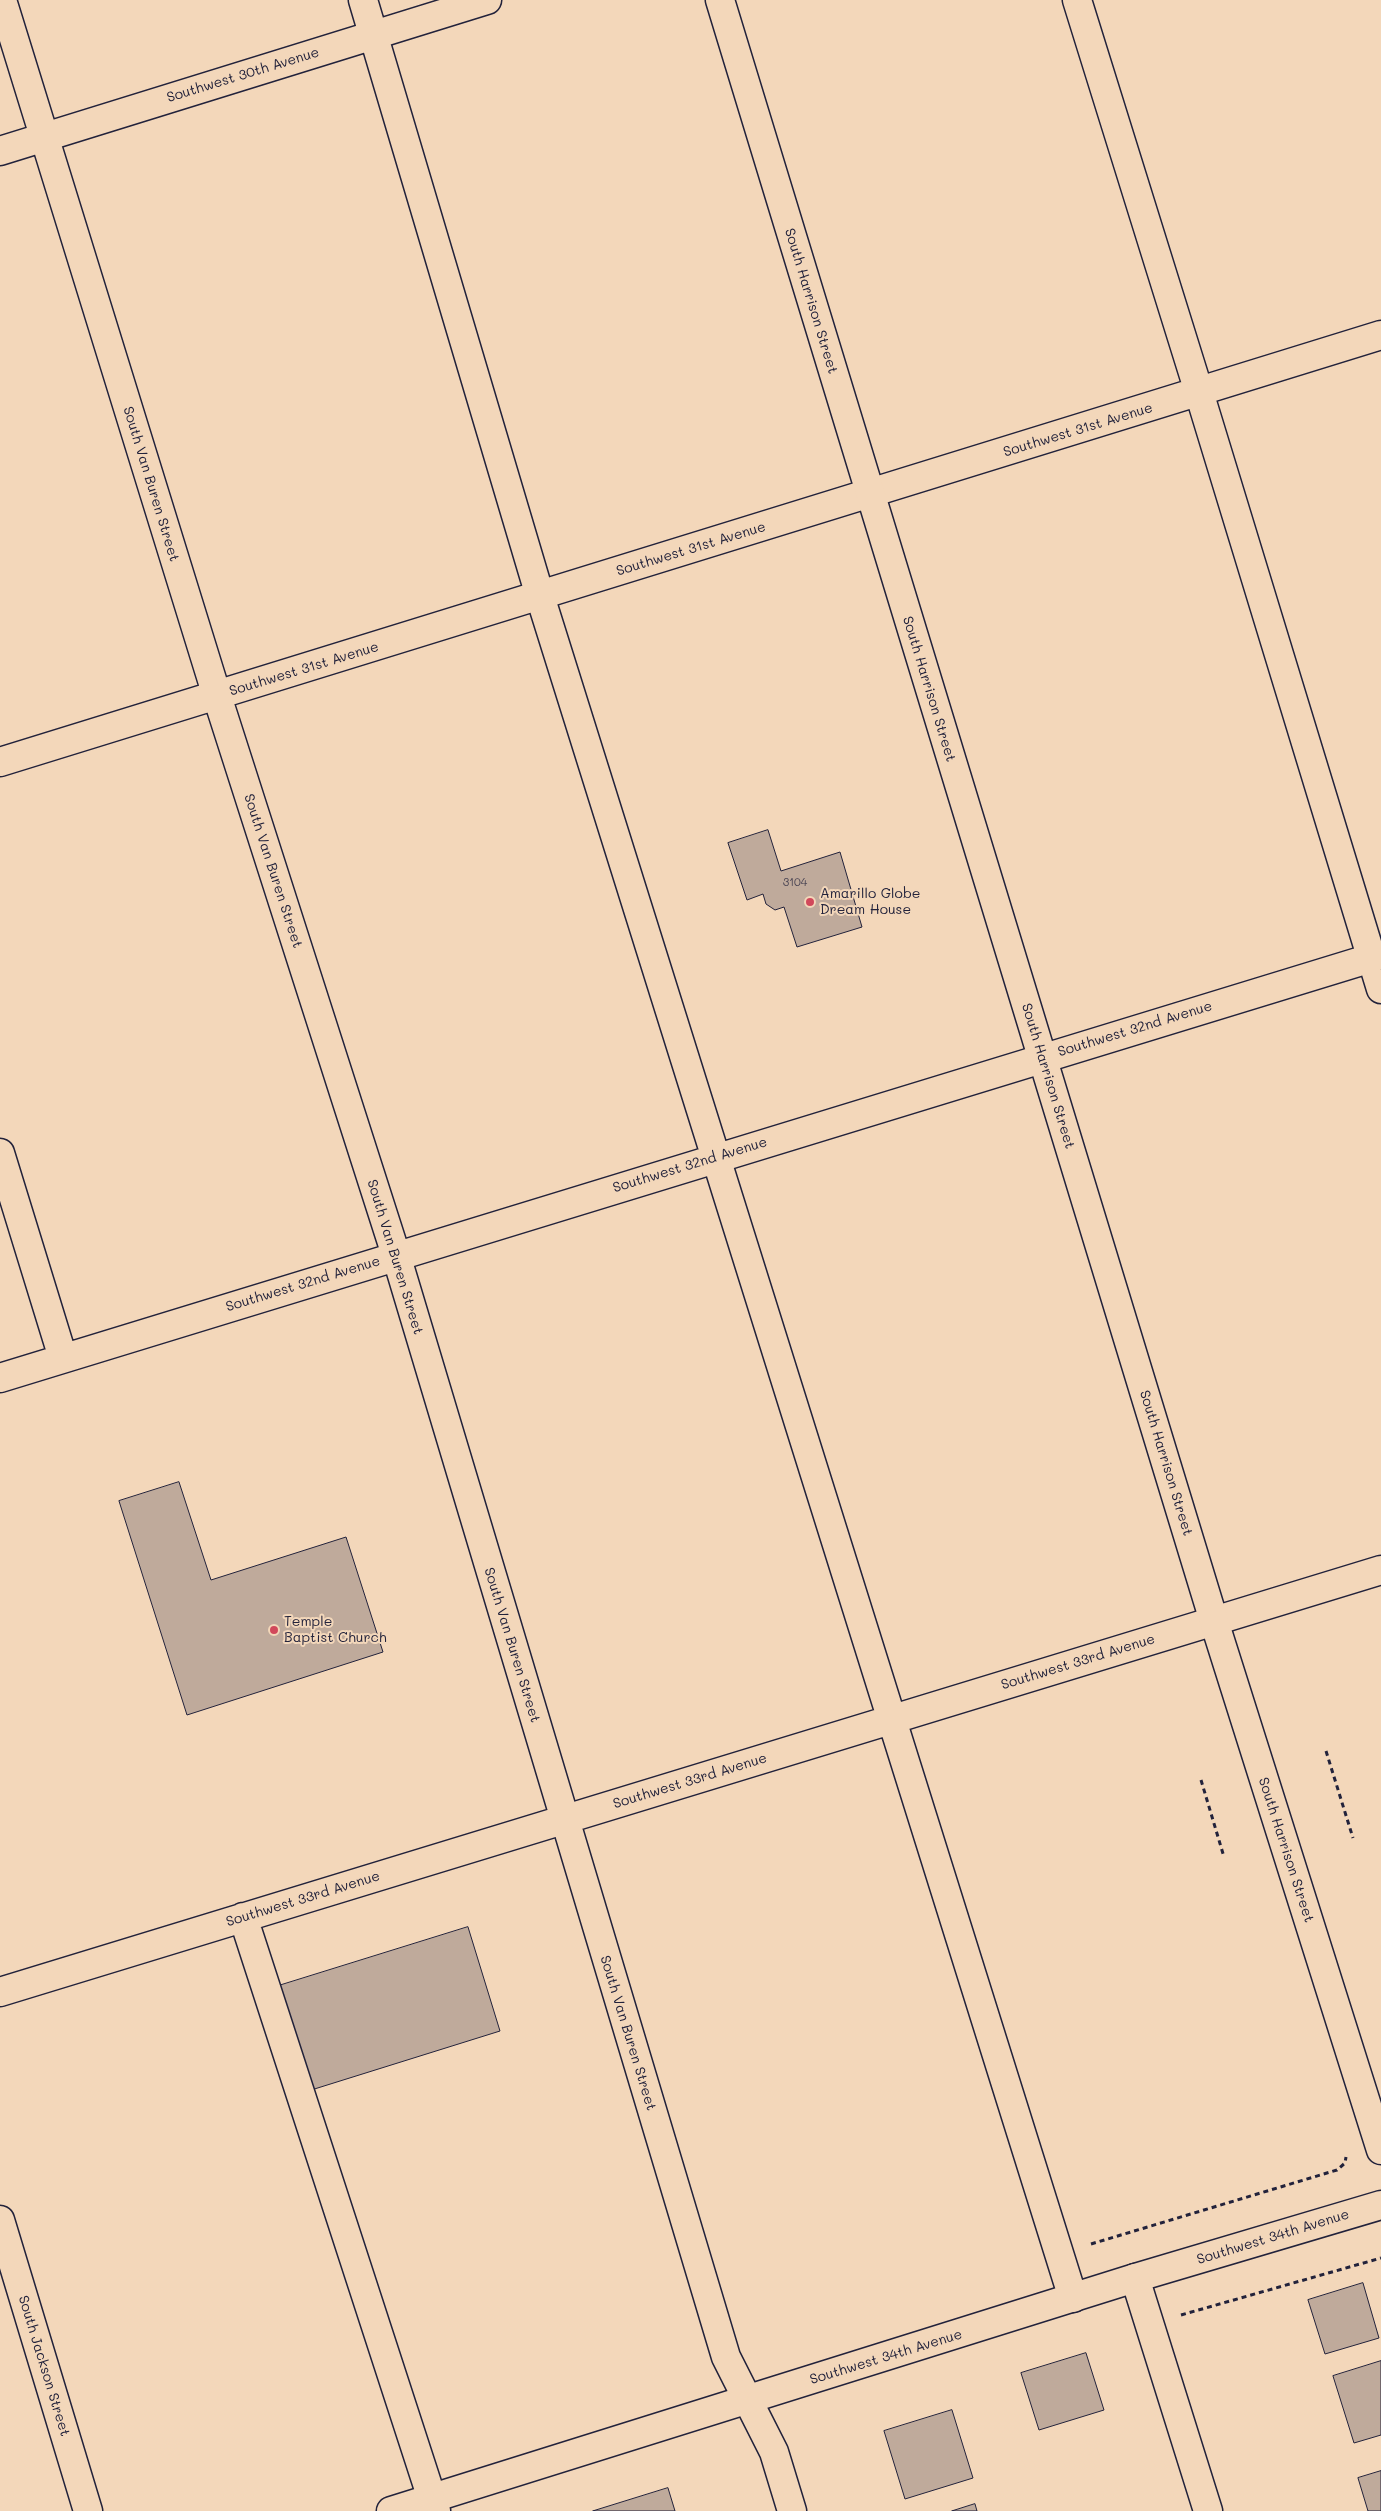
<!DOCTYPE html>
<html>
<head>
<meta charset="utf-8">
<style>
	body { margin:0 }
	canvas { display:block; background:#f3d7ba }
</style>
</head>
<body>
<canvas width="1381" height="2511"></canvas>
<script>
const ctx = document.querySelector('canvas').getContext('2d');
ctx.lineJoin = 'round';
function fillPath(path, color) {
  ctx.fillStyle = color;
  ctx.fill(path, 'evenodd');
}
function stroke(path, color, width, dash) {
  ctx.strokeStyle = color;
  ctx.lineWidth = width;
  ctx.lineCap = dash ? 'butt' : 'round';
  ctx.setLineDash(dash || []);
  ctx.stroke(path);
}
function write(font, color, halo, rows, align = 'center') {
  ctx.font = font + ' Mali,sans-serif';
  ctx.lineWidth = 4;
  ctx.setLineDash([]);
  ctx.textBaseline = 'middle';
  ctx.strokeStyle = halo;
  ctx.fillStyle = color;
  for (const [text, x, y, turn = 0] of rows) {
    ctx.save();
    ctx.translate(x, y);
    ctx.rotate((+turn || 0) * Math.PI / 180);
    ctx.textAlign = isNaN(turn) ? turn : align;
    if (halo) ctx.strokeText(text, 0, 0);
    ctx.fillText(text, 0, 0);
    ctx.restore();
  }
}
const building = new Path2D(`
	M768 830 781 871 840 852 862 927 797 947 784 907 775 910 766 904 763 894 747 900 728 843Z
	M179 1482 211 1580 346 1537 383 1652 187 1715 119 1501Z
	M468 1927 500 2031 308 2091 275 1987Z
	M1363 2283 1379 2338 1325 2354 1308 2300Z
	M1086 2353 1104 2410 1039 2430 1021 2373Z
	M1381 2361V2435L1354 2443 1333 2376Z
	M952 2410 973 2478 905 2499 884 2431Z
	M1381 2471V2511H1368L1358 2478Z
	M668 2488 675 2511H593Z
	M975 2504 977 2511H952Z`);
const path = new Path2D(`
	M1326 1751 1353 1838
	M1201 1780 1224 1857
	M1091 2244 1337 2170 1345 2163 1346 2157
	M1181 2315 1381 2258`);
const minor = new Path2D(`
	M2 0 217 696 396 1255 726 2357 774 2452 792 2511
	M363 0 540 596 1073 2298
	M1077 0 1199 392 1381 989
	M0 151 487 0
	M0 762 1381 335
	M0 1153 63 1358
	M0 1378 1381 955
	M243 1917 436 2511
	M0 1992 1381 1570
	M0 2220 88 2511
	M1135 2278 1208 2511`);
const major = new Path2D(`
	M720 0 1214 1621 1381 2150
	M391 2511 1135 2278 1381 2205`);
const markers = [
	[810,902,5,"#d1495b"],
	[274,1630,5,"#d1495b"]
];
const numberNames = [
	["3104",795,883]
];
const streetNames = [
	["Southwest 30th Avenue",243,75,-17],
	["South Harrison Street",811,301,73],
	["Southwest 31st Avenue",1078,430,-17],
	["South Van Buren Street",151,484,73],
	["Southwest 31st Avenue",691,549,-17],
	["Southwest 31st Avenue",304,669,-17],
	["South Harrison Street",929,689,73],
	["South Van Buren Street",273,871,72],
	["Southwest 32nd Avenue",1135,1029,-17],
	["South Harrison Street",1048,1076,73],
	["Southwest 32nd Avenue",690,1165,-17],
	["South Van Buren Street",395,1257,73],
	["Southwest 32nd Avenue",303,1284,-17],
	["South Harrison Street",1166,1463,73],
	["South Van Buren Street",512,1645,73],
	["Southwest 33rd Avenue",1078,1662,-17],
	["Southwest 33rd Avenue",690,1781,-17],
	["South Harrison Street",1286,1850,72],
	["Southwest 33rd Avenue",303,1899,-17],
	["South Van Buren Street",628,2033,73],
	["Southwest 34th Avenue",1273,2237,-17],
	["Southwest 34th Avenue",886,2357,-17],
	["South Jackson Street",44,2366,73]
];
const poiNames = [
	["Amarillo Globe",820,894],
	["Dream House",820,910],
	["Temple",284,1622],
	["Baptist Church",284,1638]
];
fillPath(building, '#bfaa9b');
stroke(building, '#22223b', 1);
stroke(minor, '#22223b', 31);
stroke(major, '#22223b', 31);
stroke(path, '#22223b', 3, [5, 4]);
stroke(minor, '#f3d7ba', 28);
stroke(major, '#f3d7ba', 28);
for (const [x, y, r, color] of markers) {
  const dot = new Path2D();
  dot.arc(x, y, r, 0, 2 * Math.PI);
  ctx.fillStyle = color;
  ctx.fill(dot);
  stroke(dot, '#f3d7ba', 2);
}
write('11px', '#494453', null, numberNames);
write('14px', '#22223b', '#f3d7ba', streetNames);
write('14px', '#22223b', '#f3d7ba', poiNames, 'left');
</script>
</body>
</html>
